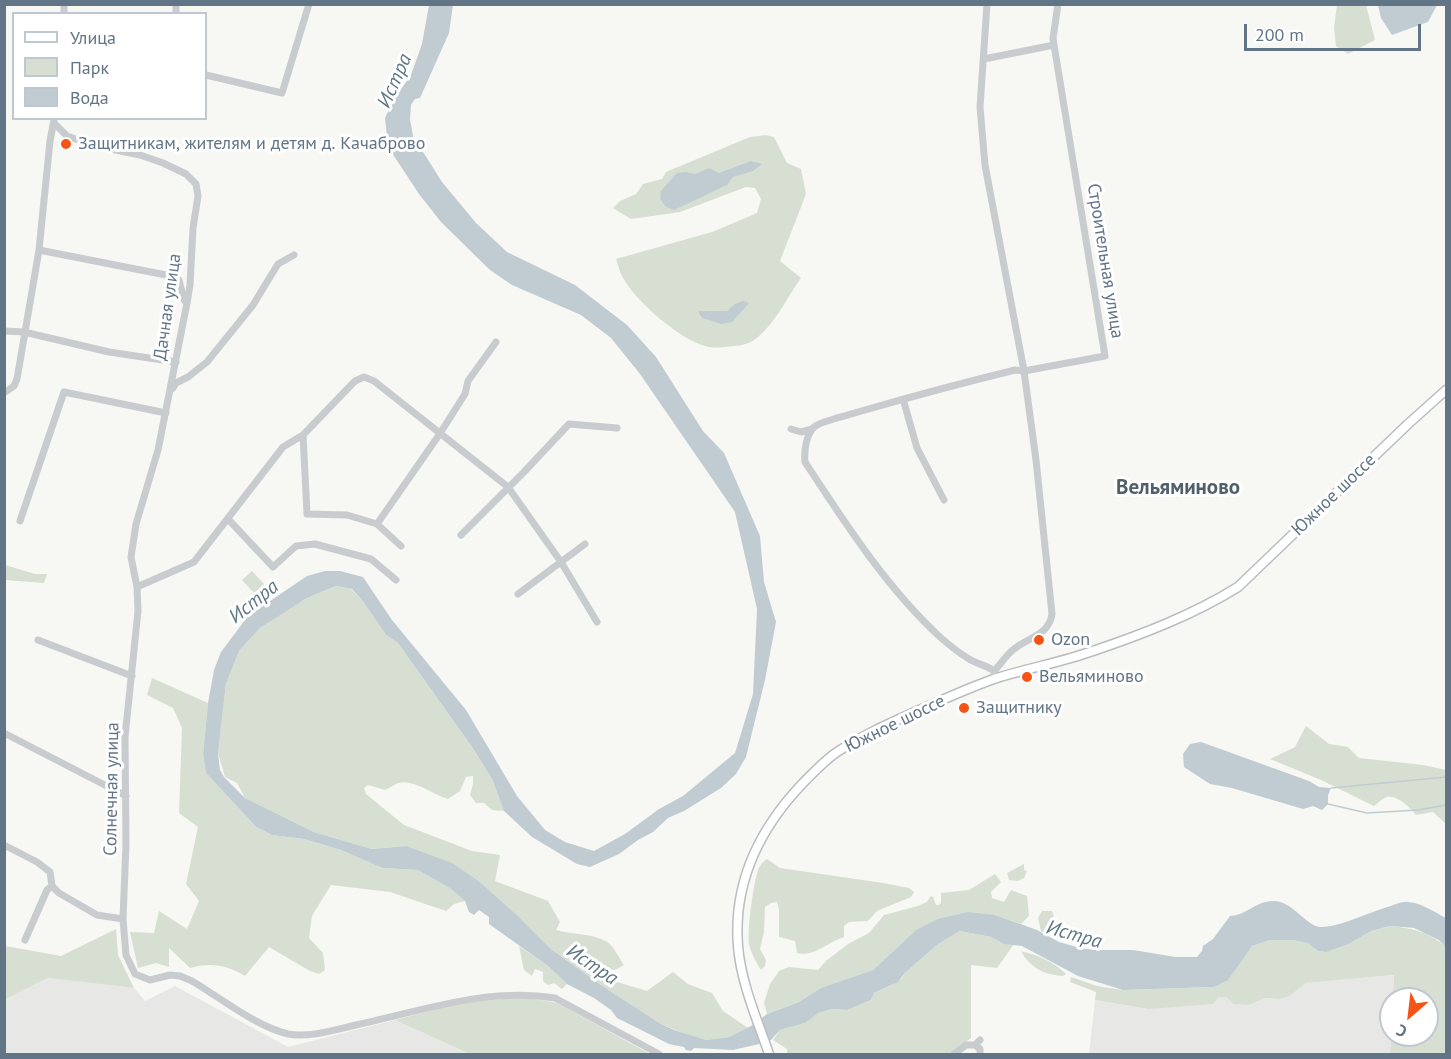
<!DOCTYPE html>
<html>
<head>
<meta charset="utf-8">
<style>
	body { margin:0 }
	#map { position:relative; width:1451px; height:1059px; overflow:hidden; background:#f7f7f3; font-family:"PT Sans",sans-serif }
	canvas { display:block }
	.frame { position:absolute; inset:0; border:6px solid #627587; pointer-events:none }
	.legend { position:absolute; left:12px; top:12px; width:195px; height:108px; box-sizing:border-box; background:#fff; border:2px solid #c0c8cf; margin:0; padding:8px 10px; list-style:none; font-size:18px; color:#627587 }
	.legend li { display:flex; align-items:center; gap:12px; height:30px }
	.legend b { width:30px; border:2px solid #c0c8cf }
	.north { position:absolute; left:1379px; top:987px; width:60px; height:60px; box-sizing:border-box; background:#fff; border:2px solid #c0c8cf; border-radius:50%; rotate:208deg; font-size:16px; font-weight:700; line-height:24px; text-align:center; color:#627587 }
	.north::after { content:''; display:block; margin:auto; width:21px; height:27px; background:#f65314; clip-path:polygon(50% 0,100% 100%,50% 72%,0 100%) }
	.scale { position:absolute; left:1244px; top:24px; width:177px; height:27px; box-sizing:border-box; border:3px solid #627587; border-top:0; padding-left:8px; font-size:18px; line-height:21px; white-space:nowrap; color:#627587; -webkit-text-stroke:4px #fff; paint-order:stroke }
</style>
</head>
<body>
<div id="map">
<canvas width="1451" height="1059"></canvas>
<div class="frame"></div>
<ul class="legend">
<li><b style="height:8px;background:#fff"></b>Улица</li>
<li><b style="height:16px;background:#d7dfd3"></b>Парк</li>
<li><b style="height:16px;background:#c1ccd2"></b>Вода</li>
</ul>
<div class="north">С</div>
<div class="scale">200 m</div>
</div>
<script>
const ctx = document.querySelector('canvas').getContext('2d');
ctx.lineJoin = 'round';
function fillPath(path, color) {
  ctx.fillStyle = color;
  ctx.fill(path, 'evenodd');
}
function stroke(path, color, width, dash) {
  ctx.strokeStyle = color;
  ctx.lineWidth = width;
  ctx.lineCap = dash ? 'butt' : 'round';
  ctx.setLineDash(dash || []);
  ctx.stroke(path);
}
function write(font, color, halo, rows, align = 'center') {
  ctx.font = font + ' "PT Sans",sans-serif';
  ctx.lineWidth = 6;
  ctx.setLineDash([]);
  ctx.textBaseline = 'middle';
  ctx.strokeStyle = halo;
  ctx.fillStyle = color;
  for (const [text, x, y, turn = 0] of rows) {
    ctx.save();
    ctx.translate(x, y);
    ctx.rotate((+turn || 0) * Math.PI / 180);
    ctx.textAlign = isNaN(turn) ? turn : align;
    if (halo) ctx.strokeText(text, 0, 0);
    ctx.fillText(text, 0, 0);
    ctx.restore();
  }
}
const built = new Path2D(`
	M1394 975 1393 999H1391L1390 1054H1089L1095 1000 1148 1009 1218 996 1250 1005 1265 998 1280 999 1290 996 1306 983Z
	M48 978 134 988 145 1001 175 986 288 1047 395 1020 470 1054H5L4 999Z`);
const green = new Path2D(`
	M1337 5H1366L1375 40 1348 54 1336 46 1334 28Z
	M766 135 774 137 787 163 801 169 806 194 780 261 801 278C787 297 777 321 758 337 752 343 741 346 733 346 724 347 714 349 705 346 679 339 634 300 622 276 619 271 618 264 616 259L712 232 757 213 761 199 755 188 746 187 680 212 631 219 613 208 620 201 636 194 643 184 662 179 666 172 750 137Z
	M5 565 35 574H47L44 583 5 580Z
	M252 571 264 584 254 593 242 580Z
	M336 586 351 589 362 600 386 635 398 643 472 747 492 779 504 811 492 810 484 803H476L470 795 473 784V776L466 777 460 791 448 799C433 795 414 779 398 783 394 785 389 788 385 790L368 785 364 788 366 794 404 825 472 851 500 855 495 881 548 901 560 922 556 930C572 935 593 933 607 942 614 946 619 958 624 965L615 970 609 969 610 980 647 991 673 972 688 984 712 993 723 1011 748 1028 729 1037 706 1040 685 1034 661 1024 601 985 551 949 517 915 480 882 406 846 372 849 314 832 245 798 237 783 225 777 218 753 226 684 239 651 260 628 284 612 307 598Z
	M152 678 208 703 203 754 206 773 256 827 272 835 304 839 341 850 382 868 418 870 451 889 465 901 454 904 446 911 390 892 331 885 312 916 309 938 323 953 325 970 319 974 310 971 269 947 245 976C227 965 210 962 190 968L169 948V967L156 963 138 968 130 932 154 933 159 911 187 929 199 901 186 884 198 827 179 813 182 728 173 708 147 695Z
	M1306 726 1329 744 1348 747 1359 758 1423 765 1446 770V824L1433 812 1416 815C1410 808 1398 795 1387 797 1383 798 1378 803 1374 806L1321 780 1270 759 1295 747Z
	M767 859 780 868 883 883 909 888 914 892 911 897 877 911 868 921 849 922 844 926V937C827 942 816 957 797 953L795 941 779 937V909L777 902 771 903 765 907 764 932 760 949 766 960 765 966 761 970C756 962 751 953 749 944 747 931 753 887 757 874 758 868 762 862 767 859Z
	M1024 864V870L1027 871 1024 878 1018 881 1009 880 1007 873Z
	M995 874 1001 882 991 892 992 898 1004 902 1011 890 1027 896 1029 916 1021 924 995 915 916 930 873 970 822 988 799 1002 767 1014 764 1003 770 984 779 971 789 967 818 970 826 961 848 944 869 933 884 915 918 906 927 902 931 896 933 897 936 905H939L941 903V893L969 890Z
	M1042 911H1052C1056 919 1054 928 1047 934L1041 931 1038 918Z
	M1390 926C1411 928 1430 932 1446 947V1054H1390L1391 1035H1427V999H1393L1394 975 1306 983 1290 996 1280 999 1265 998 1250 1005 1234 1004 1227 998 1219 997 1213 1004 1148 1009 1095 1000 1096 992 1070 982 1071 977 1097 986 1123 990 1214 987 1252 946 1270 940H1293L1309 943 1318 951 1326 952 1349 944 1371 931Z
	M116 929 118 955 134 988 48 978 5 999V946L61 956Z
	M960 931 991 937 1004 944H1014L997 968 971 965V1038L950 1054H783H787V1049L773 1040 780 1030 805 1023 817 1013 832 1009 847 1010 871 1000 874 993 892 985 902 978 905 973 938 944Z
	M519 946 548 966 567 984 562 989 554 983 548 985 543 981V972L535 969 532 976 524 970Z
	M1021 951C1037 955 1055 962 1066 974L1063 976C1045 975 1030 968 1021 951Z
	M525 997 557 1003 650 1054H470L395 1020 460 1003Z`);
const water = new Path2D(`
	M429 5H453L449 33 420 98 415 99 411 105 410 119 413 136 442 182 476 223 507 252 575 285 627 325 656 357 703 431 724 453 760 536 764 582 776 622 765 680 746 757 736 774 721 788 684 811 668 818 653 832 638 840 619 854 590 867 577 864 532 837 504 811 492 779 472 747 398 643 386 635 362 600 352 589 336 586 307 598 260 628 239 651 226 684 218 753 220 770 224 777 245 798 314 832 372 849 406 846 452 863 480 882 517 915 551 949 601 985 661 1024 674 1030 706 1040 729 1037 751 1026 767 1014 799 1002 821 988 873 970 916 930 938 919 968 912 995 915 1037 930 1059 942 1080 948 1095 950H1133L1176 957H1197L1202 951 1203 946 1213 939 1230 916C1245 916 1256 901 1273 901 1293 901 1306 926 1320 927 1338 928 1372 911 1391 906 1396 904 1403 901 1408 902 1422 903 1434 912 1446 918V947L1439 940 1414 928 1390 926 1371 931 1349 944 1326 952 1318 951 1308 943 1293 940H1270L1252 946 1228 980 1214 987 1123 990 1078 976 1022 946 1004 944 991 937 960 931 938 944 905 973 898 982 874 993 871 1000 847 1010 832 1009 818 1013 805 1023 780 1030 771 1040 759 1044 733 1050 694 1048 691 1051 686 1050 684 1047 669 1044 617 1018 611 1010 594 998 567 984 548 966 489 924V917L479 910 474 915 469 912 465 901 451 889 418 870 382 868 341 850 304 839 272 835 256 827 206 773 203 754 208 703 214 670 221 652 248 616 307 576 325 571H340L363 577 392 620 466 710 517 796 545 830 565 842 594 851 625 834 659 809 683 796 735 753 753 694 757 609 735 512 640 374 611 338 581 315 512 285 490 270 441 222 419 194 388 147 385 118 394 99 411 75 422 44Z
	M1378 5V4L1437 5 1428 22 1392 35 1381 18Z
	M751 161 762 164 753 171 733 177 727 185 674 210 666 207 660 199 661 191 677 173 686 172 695 174 709 168 719 173Z
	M743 301 749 303 732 322 721 324 702 318 698 311H727L735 304Z
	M1201 742 1309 781 1319 787 1331 788 1328 795V804L1322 810 1313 806 1303 809 1232 788 1210 784 1184 767 1183 754 1190 744Z`);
const stream = new Path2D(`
	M1331 788 1446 777
	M1328 804 1367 813 1418 810 1446 805`);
const minor = new Path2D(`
	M176 4V14
	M987 4 980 107 985 165 1024 371 1036 460 1052 614C1049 635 1029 637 1014 649 1006 655 1001 664 994 671V673
	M64 14V4
	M984 59 1054 45 1053 38 1058 4
	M206 75 282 93 309 4
	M54 123 67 136 96 146 140 155 163 163 186 174 196 184 198 196 193 228 190 285 187 303 158 450 136 524 131 557 137 587 138 611 125 737 126 844 123 919 126 955 135 974 150 980 170 975 180 976 192 981C219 997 257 1027 288 1034 310 1038 334 1030 356 1025 422 1011 487 987 555 998L659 1054
	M39 250 171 276 179 280 184 300 187 303
	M4 331 24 332 109 352 176 362
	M173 388 176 383 188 377 207 362 253 305 278 264 294 255
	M4 393 14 386 17 379 39 250 50 141 54 120
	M903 399 917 448 944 500
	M791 429 801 432 812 429
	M303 435 355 381 364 377 374 381 508 487 561 562 597 622
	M228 519 273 567 296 546 315 544 371 559 396 580
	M20 521 64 392 166 413
	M377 524 439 435 465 394 468 381 496 342
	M461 535 524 472 569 424 617 428
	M137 587 194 562 283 447 303 435 307 514 347 515 377 524 401 546
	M518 594 585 544
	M38 640 132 676
	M994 671C986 665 977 664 969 659 959 653 949 645 940 637 886 587 845 523 805 462 804 451 806 435 814 427 823 420 847 416 858 412 910 397 962 383 1015 370L1024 371 1105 356 1054 45
	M4 733 126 796
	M4 845 37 862 50 872 52 886 59 893 97 915 123 919
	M25 940 47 890 52 886
	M975 1045 980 1049V1054
	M954 1054 966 1045H975L980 1040`);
const major = new Path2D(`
	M769 1054C757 1019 741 983 738 946 733 882 760 828 803 783 814 772 824 761 837 752 864 734 895 721 926 707 949 697 973 686 997 678 1029 668 1062 662 1093 651 1143 634 1193 615 1238 587L1408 424 1446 390`);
const markers = [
	[66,144,6,"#f65314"],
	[1039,640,6,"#f65314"],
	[1027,677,6,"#f65314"],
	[964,708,6,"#f65314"]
];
const poiNames = [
	["Защитникам, жителям и детям д. Качаброво",78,144],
	["Ozon",1051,640],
	["Вельяминово",1039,677],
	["Защитнику",976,708]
];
const streetNames = [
	["Строительная улица",1105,261,81],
	["Дачная улица",168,307,-82],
	["Южное шоссе",1334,495,-44],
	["Южное шоссе",895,724,-26],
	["Солнечная улица",112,789,-89]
];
const waterNames = [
	["Истра",395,81,-66],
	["Истра",254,602,-38],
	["Истра",1074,935,16],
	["Истра",592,965,34]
];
const quarterNames = [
	["Вельяминово",1178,488]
];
fillPath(built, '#e7e8e6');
fillPath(green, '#d7dfd3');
fillPath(water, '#c1ccd2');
stroke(stream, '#c1ccd2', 1.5);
stroke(major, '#b9bdc1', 11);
stroke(minor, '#c8cccf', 7);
stroke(major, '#fff', 8);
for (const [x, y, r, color] of markers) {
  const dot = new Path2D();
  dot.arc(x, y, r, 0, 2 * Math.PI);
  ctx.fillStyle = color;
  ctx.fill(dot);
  stroke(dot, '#fff', 2);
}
write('18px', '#627587', '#fff', poiNames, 'left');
write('18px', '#627587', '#fff', streetNames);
write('italic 20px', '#5e7783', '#fff', waterNames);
write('bold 21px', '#515f6b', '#fff', quarterNames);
</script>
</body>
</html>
